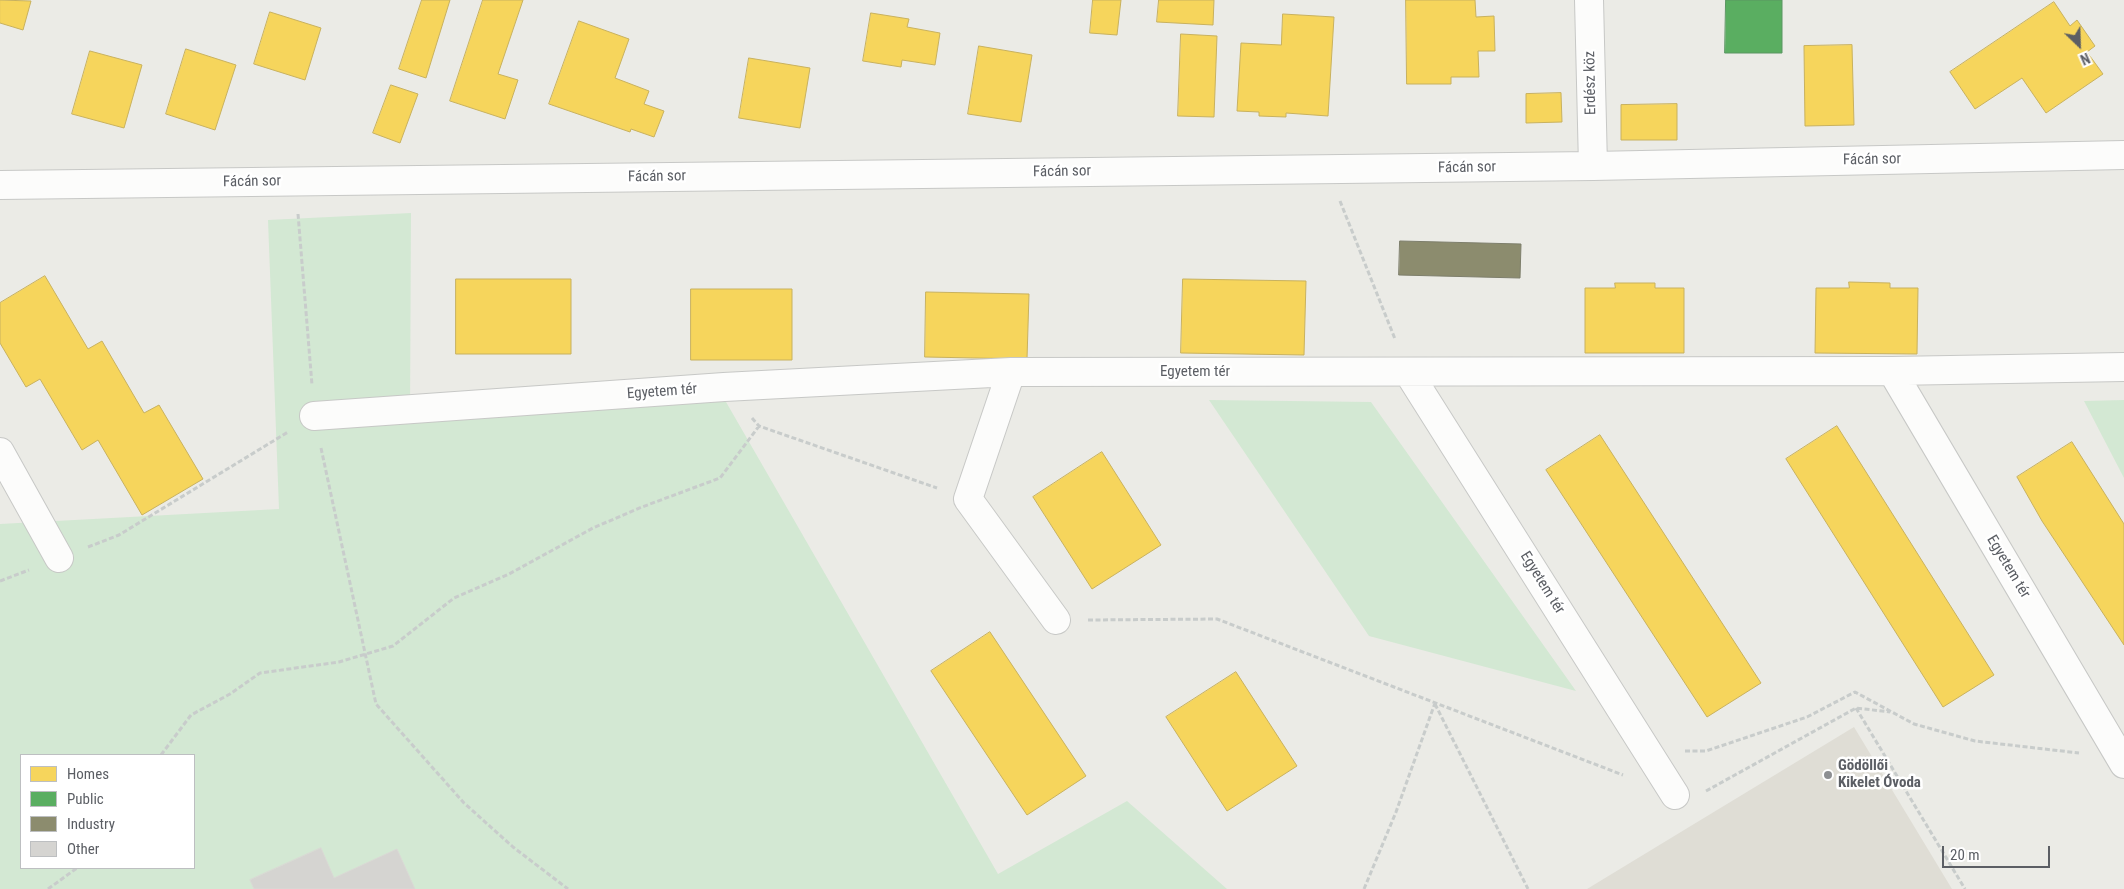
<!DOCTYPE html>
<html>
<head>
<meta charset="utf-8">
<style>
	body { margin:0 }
	#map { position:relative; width:2124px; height:889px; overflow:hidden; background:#ebebe6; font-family:"Roboto Condensed",sans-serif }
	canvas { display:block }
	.legend { position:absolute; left:20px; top:754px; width:175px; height:115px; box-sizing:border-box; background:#fff; border:1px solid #bdbfc1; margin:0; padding:6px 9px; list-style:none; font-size:15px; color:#5b5e64 }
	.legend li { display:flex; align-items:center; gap:10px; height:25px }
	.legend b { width:25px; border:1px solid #bdbfc1 }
	.north { position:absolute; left:2054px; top:20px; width:50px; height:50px; -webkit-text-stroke:4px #fff; paint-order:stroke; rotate:156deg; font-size:14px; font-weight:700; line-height:20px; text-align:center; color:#5b5e64 }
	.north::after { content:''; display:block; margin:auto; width:18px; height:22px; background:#5b5e64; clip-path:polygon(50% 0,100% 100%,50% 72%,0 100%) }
	.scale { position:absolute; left:1942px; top:846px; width:108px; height:22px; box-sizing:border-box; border:2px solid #5b5e64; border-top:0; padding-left:6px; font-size:15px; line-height:18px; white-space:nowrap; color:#5b5e64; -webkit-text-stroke:4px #fff; paint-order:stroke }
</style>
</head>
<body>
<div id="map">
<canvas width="2124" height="889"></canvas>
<ul class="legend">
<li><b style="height:14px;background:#f6d55c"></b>Homes</li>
<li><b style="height:14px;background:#5aae61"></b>Public</li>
<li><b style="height:14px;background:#8c8c6e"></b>Industry</li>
<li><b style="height:14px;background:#d5d4d1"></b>Other</li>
</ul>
<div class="north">N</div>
<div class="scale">20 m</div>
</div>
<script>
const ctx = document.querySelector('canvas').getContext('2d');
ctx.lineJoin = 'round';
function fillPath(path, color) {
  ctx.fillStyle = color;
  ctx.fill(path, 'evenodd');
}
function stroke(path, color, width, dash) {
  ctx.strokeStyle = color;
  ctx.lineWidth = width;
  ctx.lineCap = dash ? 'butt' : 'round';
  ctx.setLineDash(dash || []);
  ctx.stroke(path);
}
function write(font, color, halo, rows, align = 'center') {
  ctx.font = font + ' "Roboto Condensed",sans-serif';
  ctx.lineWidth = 5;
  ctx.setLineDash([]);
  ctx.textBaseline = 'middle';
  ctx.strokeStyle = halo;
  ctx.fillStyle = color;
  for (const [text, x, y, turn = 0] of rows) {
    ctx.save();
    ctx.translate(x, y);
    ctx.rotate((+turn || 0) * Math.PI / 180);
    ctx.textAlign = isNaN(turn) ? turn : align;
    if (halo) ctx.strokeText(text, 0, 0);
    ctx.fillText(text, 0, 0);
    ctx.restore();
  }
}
const education = new Path2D(`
	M1854 727 1952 889H1587L1694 824Z`);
const green = new Path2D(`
	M411 213 410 417 722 395 998 874 1127 801 1227 889H0V524L279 509 268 220ZM21 755H194V868H21Z
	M1209 400 1371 402 1576 691 1369 636Z
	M2124 400V478L2084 401Z`);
const homes = new Path2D(`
	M0 0 31 1 23 30 0 23Z
	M422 0H450L426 78 399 69Z
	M483 0H523L498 74 518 80 505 119 450 101Z
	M1093 0H1121L1117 35 1090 33Z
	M1159 0H1214L1213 25 1157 22Z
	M1406 0H1475L1476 17 1494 16 1495 51H1478L1479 77H1451V84H1407Z
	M2054 2 2070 26 2077 20 2095 46 2087 52 2103 74 2046 113 2022 78 1975 109 1950 72Z
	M270 12 321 28 305 80 254 64Z
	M871 13 909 19 907 27 940 33 935 65 902 60 901 67 863 61Z
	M1283 14 1334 17 1328 116 1286 113V117L1259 116V112L1237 111 1241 43 1281 45Z
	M579 21 629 39 615 78 649 91 644 104 664 111 654 137 631 129 630 132 549 104Z
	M1181 34 1217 36 1214 117 1178 116Z
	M1852 45 1854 125 1805 126 1804 46Z
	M979 46 1032 55 1021 122 968 114Z
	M186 49 236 65 215 130 166 114Z
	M90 51 142 65 124 128 72 114Z
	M749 58 810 68 800 128 739 118Z
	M391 85 418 94 400 143 373 133Z
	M1561 93 1562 122 1526 123V94Z
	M1677 104V140H1621V105Z
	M45 276 88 349 102 341 144 413 159 405 203 479 142 515 98 440 82 450 40 379 26 387 0 343V303Z
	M456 279H571V354H456Z
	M1183 279 1306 281 1304 355 1181 353Z
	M1849 282 1890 283V288H1918L1917 354 1815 353 1816 288H1849Z
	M1615 283H1655V288H1684V353H1585V288H1615Z
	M691 289H792V360H691Z
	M926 292 1029 294 1027 359 925 357Z
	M1837 426 1994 675 1943 707 1786 459Z
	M1600 435 1761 683 1707 717 1546 470Z
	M2072 442 2124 524V645L2042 521 2017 477Z
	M1102 452 1161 545 1092 589 1033 497Z
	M990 632 1086 776 1027 815 931 671Z
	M1236 672 1297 766 1227 811 1166 717Z`);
const public = new Path2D(`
	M1726 0H1782V53H1725Z`);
const industry = new Path2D(`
	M1400 241 1521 244 1520 278 1399 275Z`);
const building = new Path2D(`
	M321 848 334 878 397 849 415 889H254L250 880Z`);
const path = new Path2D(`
	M1340 201 1395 339
	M298 214 312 385
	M752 418 759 426 937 488
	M321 448 376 704 464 803 513 847 568 889
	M88 547 119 535 288 432
	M0 581 29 570
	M1088 620 1217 619 1623 775
	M1435 704 1528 889
	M1856 708 1965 889
	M1685 751H1706L1807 717 1855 692 1914 724 1975 741 2079 753
	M161 755 191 715 230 694 260 673 339 662 393 646 454 598 509 574 593 528 642 507 720 478 759 426
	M1706 791 1856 708 1890 712
	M48 889 77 868
	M1364 889 1396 812 1435 703`);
const minor = new Path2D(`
	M1589 0 1593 166
	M0 185 1593 166 2124 155
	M1892 371 2124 764
	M1011 372 968 499 1056 620
	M1408 372 1675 795
	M314 416 724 387 1011 372 1892 371 2124 367
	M0 452 59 558`);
const markers = [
	[1828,775,5,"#8d8f92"]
];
const streetNames = [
	["Erdész köz",1591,83,-91],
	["Fácán sor",1872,160,-1],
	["Fácán sor",1467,168,-1],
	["Fácán sor",1062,172,-1],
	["Fácán sor",657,177,-1],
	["Fácán sor",252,182,-1],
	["Egyetem tér",1195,372],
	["Egyetem tér",662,392,-4],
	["Egyetem tér",2008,567,59],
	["Egyetem tér",1542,583,58]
];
const poiNames = [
	["Gödöllői",1838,766],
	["Kikelet Óvoda",1838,783]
];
fillPath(education, '#dfddd5');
fillPath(green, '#d3e8d3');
fillPath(homes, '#f6d55c');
stroke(homes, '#c8b15e', 1);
fillPath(public, '#5aae61');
stroke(public, '#5a9662', 1);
fillPath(industry, '#8c8c6e');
stroke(industry, '#7d7e6b', 1);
fillPath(building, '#d5d4d1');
stroke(building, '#dad9d5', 1);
stroke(minor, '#c7c8c6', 30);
stroke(path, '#c8cccb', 3, [5, 2.5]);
stroke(minor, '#fcfcfb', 28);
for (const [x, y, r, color] of markers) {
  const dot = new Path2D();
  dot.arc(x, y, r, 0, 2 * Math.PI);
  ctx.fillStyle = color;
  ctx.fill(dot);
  stroke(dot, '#fff', 2);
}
write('15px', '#5b5e64', '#fff', streetNames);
write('bold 15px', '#5b5e64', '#fff', poiNames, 'left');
</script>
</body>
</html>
